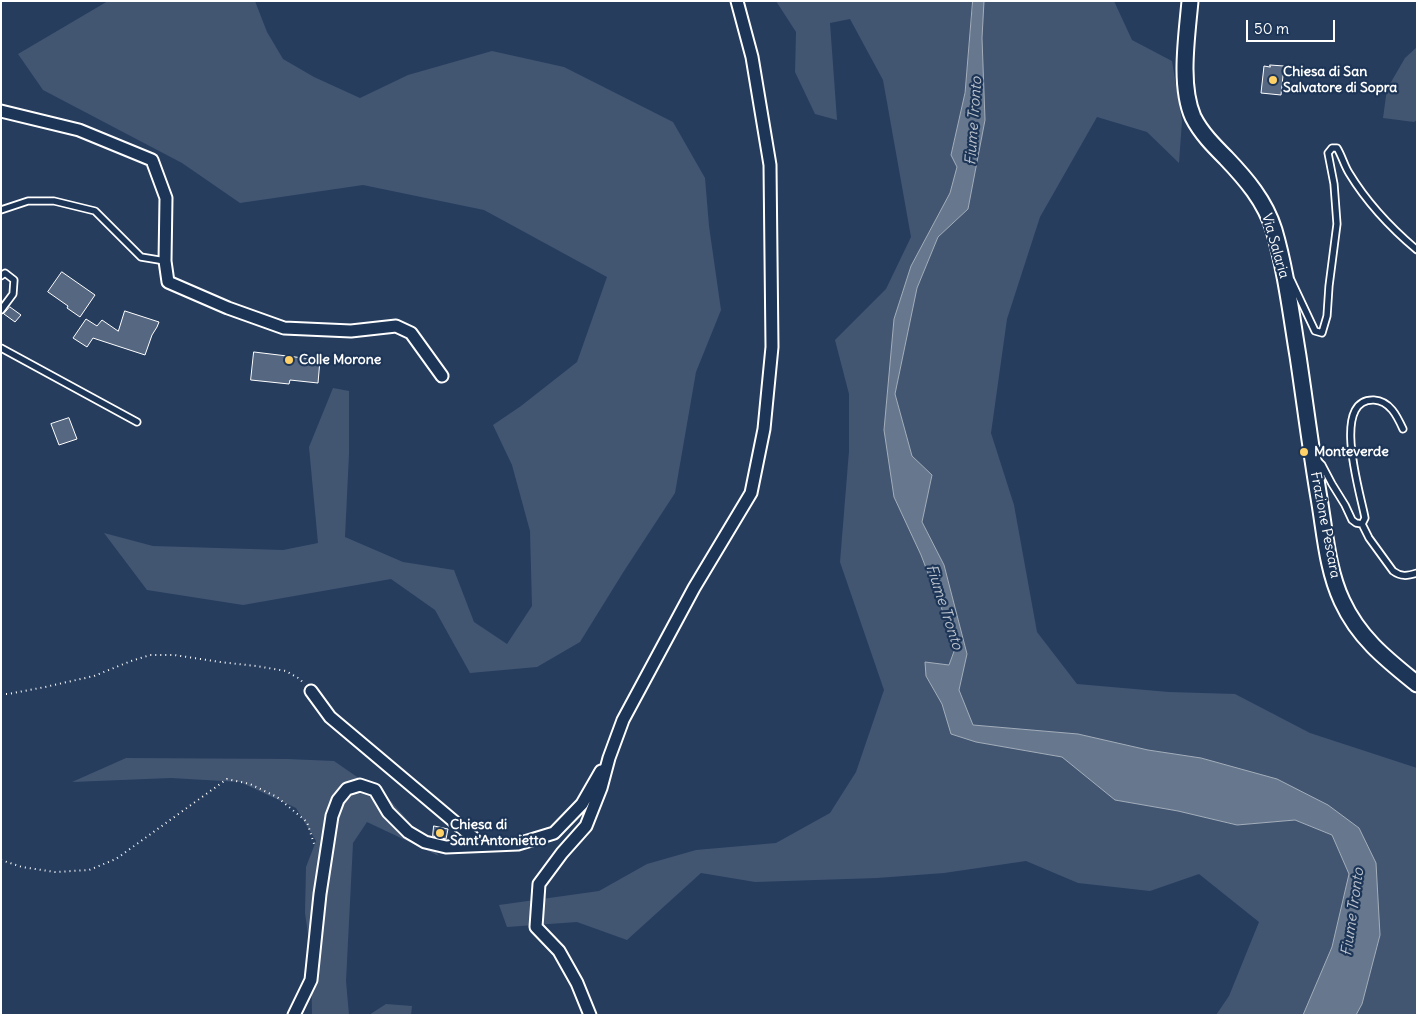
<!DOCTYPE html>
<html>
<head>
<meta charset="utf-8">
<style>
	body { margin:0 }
	#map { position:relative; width:1418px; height:1016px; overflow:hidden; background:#263d5e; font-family:Delius,sans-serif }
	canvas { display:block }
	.frame { position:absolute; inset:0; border:2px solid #fff; pointer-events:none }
	.scale { position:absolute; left:1246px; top:20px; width:89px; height:22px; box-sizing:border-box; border:2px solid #fff; border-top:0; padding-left:6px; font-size:15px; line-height:18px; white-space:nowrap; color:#fff; -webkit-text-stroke:4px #1d3557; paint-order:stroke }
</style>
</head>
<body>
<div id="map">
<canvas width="1418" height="1016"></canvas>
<div class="frame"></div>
<div class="scale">50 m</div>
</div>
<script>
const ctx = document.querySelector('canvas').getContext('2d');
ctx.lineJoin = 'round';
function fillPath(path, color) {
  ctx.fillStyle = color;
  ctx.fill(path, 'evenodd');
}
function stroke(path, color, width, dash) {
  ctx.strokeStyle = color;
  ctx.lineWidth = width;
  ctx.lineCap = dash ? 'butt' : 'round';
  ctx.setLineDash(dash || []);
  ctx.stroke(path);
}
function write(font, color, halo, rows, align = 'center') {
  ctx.font = font + ' Delius,sans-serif';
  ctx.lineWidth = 4.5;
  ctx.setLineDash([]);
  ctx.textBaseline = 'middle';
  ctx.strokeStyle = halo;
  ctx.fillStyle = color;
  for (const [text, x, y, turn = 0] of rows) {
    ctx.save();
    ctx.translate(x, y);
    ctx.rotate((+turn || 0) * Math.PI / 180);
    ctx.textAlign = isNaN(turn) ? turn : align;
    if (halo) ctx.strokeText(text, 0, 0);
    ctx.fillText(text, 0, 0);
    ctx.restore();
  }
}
const green = new Path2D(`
	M108 1H255L267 32 283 59 314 77 360 98 408 75 492 51 564 67 673 122 705 178 709 226 721 310 696 372 675 493 624 571 580 642 537 667 470 673 435 610 391 579 243 605 147 590 104 533 153 546 283 550 318 543 309 447 333 388 349 391V454L345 537 403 562 454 570 474 622 507 644 532 606 530 531 512 465 493 425 521 406 577 362 607 277 484 210 363 185 240 203 182 163 43 90 18 54Z
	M776 1H973L965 93 951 154 957 167 950 193 911 266 894 319 884 430 894 497 921 555 956 646 949 665 926 676 942 704 951 734 976 742 1062 757 1115 800 1178 811 1236 825 1295 820 1332 835 1349 874 1332 947 1303 1015H1216L1229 996 1259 922 1199 874 1150 891 1078 883 1026 861 944 873 877 878 755 882 701 873 627 940 577 922 507 927 499 905 599 891 647 864 696 850 776 843 830 813 856 772 884 690 840 562 849 451V394L835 340 886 289 911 237 883 80 850 19 830 23 837 120 815 114 795 72 796 32Z
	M984 1H1114L1132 40 1172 61 1182 121 1179 163 1147 132 1097 117 1040 217 1007 319 991 433 1014 505 1037 632 1077 684 1169 692 1235 694 1310 733 1417 768V1015H1356L1362 1004 1380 935 1359 828 1228 766 1201 758 1148 750 1078 734 972 725 959 690 967 654 944 565 922 522 932 475 912 456 895 394 917 288 938 237 968 209 985 120 982 38Z
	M1417 47V120L1414 122 1383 118 1387 89 1405 58Z
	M126 758 288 759 334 761 389 799 439 856 367 822 353 843 346 981 349 1015H312L311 955 305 913 306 867 316 841 296 808 240 782 171 778 72 782Z
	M386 1004 412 1006 411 1015H369Z`);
const water = new Path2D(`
	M973 1H984L982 38 985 120 968 209 938 237 917 288 895 394 912 456 932 475 922 522 944 565 967 654 959 690 973 725 1078 734 1148 750 1201 758 1277 779 1328 805 1359 828 1376 863 1380 935 1362 1004 1356 1015H1303L1332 947 1349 874 1332 835 1295 820 1237 825 1178 811 1115 800 1062 757 976 742 951 734 942 704 926 676 925 662 949 665 956 646 921 555 894 497 884 430 894 319 911 266 950 193 957 167 951 155 965 93Z`);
const building = new Path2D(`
	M1270 65 1284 66 1281 95 1261 93 1264 66 1270 67Z
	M62 272 95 295 80 317 67 308 68 306 48 292Z
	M10 307 21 315 15 322 4 314Z
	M125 311 159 322 157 327 152 335 145 355 93 338 87 347 73 338 86 319 97 326 102 320 118 331Z
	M254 352 320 360 318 383 290 380 289 384 251 380Z
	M69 418 77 439 59 445 51 424Z
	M434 826 448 829 446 839 433 836Z`);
const path = new Path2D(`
	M1 694H8L45 687 94 676 131 661 150 655H174L220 662 256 666 286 671 300 679 304 684
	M1 860 22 867 55 872 89 870 116 859 227 779 250 784 277 797 307 822 315 847`);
const lane = new Path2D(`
	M1 210 28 201H54L95 211 141 257 165 261
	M1 276 5 273 14 280 13 294 1 310
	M1291 280 1315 331 1322 333 1327 316 1329 286 1337 224 1334 184 1328 153 1332 148H1337C1342 156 1344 165 1349 173 1366 201 1392 229 1417 250
	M1 348 137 422
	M1317 460 1322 465 1332 484 1345 505 1352 520 1356 523 1362 524 1365 518C1361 495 1330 398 1374 400 1390 401 1397 416 1403 429
	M1362 524 1369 538 1393 571C1401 577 1407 576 1417 573`);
const street = new Path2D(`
	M1 111 79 130 152 160 166 198 165 261 168 282 228 308 284 328 351 331 396 326 411 333 442 376
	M311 691 330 717 482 845
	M294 1015 311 980 320 894 332 816 338 800 347 789 360 785 375 790 388 812 408 832 425 842 446 847 518 844 554 833 582 804 601 771
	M590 1015 577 983 559 951 536 927 539 884 562 853 586 826 601 788 609 758 623 720 694 588 751 493 764 429 772 347 770 165 752 57 737 1`);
const secondary = new Path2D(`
	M1190 1C1187 36 1179 85 1193 117 1201 133 1214 146 1226 158 1246 179 1265 201 1274 230 1286 271 1291 314 1298 356 1305 403 1311 451 1319 498 1325 532 1327 569 1342 601 1359 638 1386 659 1417 684`);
const markers = [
	[1273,80,5,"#ffd166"],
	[289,360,5,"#ffd166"],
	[1304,452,5,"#ffd166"],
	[440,833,5,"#ffd166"]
];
const poiNames = [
	["Chiesa di San",1283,72],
	["Salvatore di Sopra",1283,88],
	["Colle Morone",299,360],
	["Monteverde",1314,452],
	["Chiesa di",450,825],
	["Sant'Antonietto",450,841]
];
const streetNames = [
	["Via Salaria",1275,246,74],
	["Frazione Pescara",1325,525,79]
];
const waterNames = [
	["Fiume Tronto",974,121,-86],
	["Fiume Tronto",944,607,72],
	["Fiume Tronto",1353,912,-82]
];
fillPath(green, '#425672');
fillPath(water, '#67788e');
stroke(water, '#a4aebb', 1);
fillPath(building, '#556781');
stroke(building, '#fff', 1);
stroke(lane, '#fff', 9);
stroke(street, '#fff', 15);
stroke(secondary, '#fff', 19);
stroke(path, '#fff', 2, [1, 4]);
stroke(lane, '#1d3557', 5.5);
stroke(street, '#1d3557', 11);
stroke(secondary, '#1d3557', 15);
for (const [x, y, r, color] of markers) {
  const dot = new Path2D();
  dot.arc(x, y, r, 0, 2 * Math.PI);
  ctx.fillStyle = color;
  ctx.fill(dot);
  stroke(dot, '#1d3557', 2);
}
write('bold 14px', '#fff', '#1d3557', poiNames, 'left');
write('14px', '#fff', '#1d3557', streetNames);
write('italic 15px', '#bbc2cc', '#1d3557', waterNames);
</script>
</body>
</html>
